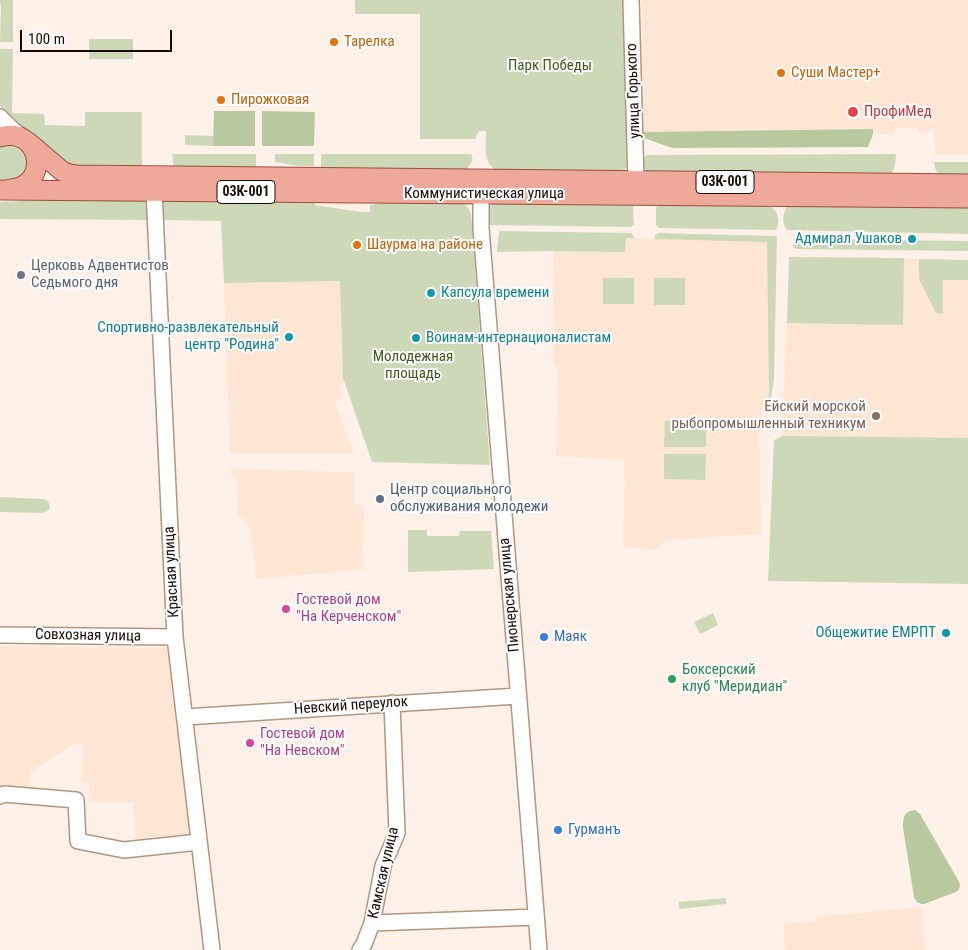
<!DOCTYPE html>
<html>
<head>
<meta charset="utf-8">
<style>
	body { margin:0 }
	#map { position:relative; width:968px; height:950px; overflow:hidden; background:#fff1e8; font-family:"Roboto Condensed",sans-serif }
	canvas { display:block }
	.scale { position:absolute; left:20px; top:30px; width:152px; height:22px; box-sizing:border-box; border:2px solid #170c05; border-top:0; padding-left:6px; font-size:15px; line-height:18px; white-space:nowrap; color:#170c05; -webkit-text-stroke:4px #fff; paint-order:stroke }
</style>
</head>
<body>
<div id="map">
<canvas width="968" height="950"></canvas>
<div class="scale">100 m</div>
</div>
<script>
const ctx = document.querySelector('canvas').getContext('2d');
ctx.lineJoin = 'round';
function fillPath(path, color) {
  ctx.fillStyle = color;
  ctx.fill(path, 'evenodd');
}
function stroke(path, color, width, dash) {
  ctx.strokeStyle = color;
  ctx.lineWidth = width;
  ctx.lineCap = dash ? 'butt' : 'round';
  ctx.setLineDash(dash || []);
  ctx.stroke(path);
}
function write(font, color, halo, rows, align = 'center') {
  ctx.font = font + ' "Roboto Condensed",sans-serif';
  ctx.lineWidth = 4;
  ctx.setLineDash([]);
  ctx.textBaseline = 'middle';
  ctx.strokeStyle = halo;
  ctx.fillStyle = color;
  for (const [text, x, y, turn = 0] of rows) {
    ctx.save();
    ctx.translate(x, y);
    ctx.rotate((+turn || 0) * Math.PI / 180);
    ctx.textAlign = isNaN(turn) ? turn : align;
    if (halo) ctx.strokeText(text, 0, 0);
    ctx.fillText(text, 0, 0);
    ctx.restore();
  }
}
const built = new Path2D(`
	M642 0H968V154H935L934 129H931V132H918V128H894V134H873L872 129 643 132Z
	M626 238 767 241 769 398 759 415 761 534 666 540 656 549 623 547 625 460 556 456 558 371 554 361 553 251H625Z
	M789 257 968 260V577L769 558 774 440 783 436Z
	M340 281 343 378 344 384H339L343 396 335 403 354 453H230L224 283Z
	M231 469 355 472 354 505H364L363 569 256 579 251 529 238 514 237 477 231 473Z
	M0 646 170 648 192 834 136 839 133 802H89V783L82 782 83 744 76 743 31 771 29 789 0 793Z
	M922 907 925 950H786L783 924 816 921V917Z`);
const green = new Path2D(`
	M0 0H13V42H0L1 9Z
	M355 0H625L630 162 626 168 620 172 498 171C482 163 486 147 486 131H479L475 139H420V14H355Z
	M89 39H133V59H89Z
	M0 49H13L12 113 44 114 45 125 85 126V112H142V169L73 168 27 132 2 109 0 104Z
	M185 135 213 136V146L185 145Z
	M0 143 25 145 29 176 0 183Z
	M172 154H256V170L174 168 173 162Z
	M275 154H314V166H299L275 162Z
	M321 154H471C475 160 470 165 466 170H321Z
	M896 154 895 166 890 176 651 174C645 170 642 167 642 159L647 155Z
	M934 162H968V178L940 176 936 171Z
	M33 198 142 199C149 204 149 211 150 220L0 219V202L23 201Z
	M166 200 315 201V205L361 212H370V205L392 202H462L468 208 471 214 490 465 372 462 343 378 340 281 224 283 221 221 159 220 161 203Z
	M630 202 633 207 634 225 630 227 486 225 488 209 493 203Z
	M660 205 769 206C778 209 781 222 776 230L659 228 656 225V207Z
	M788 205 968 206V234L787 230C781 223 783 212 788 205Z
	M499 231 632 233 634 238H626L625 252 553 251 497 252Z
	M658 233 775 236 777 237 774 379 771 398H769L767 242 655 239V235Z
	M797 239 968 241V251L796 249 793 247V243L795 240Z
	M789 257 904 258 903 325 787 323Z
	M919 259 968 260V280H943V314L936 313 919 279Z
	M603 278H634V304H603Z
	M654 278H685V305H654Z
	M665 421 706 422V447H664Z
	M783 436 968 438V584L768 581 774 440Z
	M664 454H706L705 480 664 479Z
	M0 497 43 499 48 501 50 507 48 511 42 513 0 512Z
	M408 530H427V536H459L460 531H491L494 569 408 572Z
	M713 613 718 625 700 634 694 622Z
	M726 898V904L679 909V902Z`);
const forest = new Path2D(`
	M214 111H255V146H213Z
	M262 111 315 112 314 146H262Z
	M873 129V134L868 147 672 148 644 138 643 132Z
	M915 810 920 814 958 880C961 885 961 888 956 892L924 904C918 904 916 902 914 897L903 827C903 817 904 811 915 810Z`);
const minor = new Path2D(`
	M631 0 636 182
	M0 117 13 130 25 139
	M481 184V228L539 950
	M154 191 175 637 212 950
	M0 635 175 637
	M185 717 518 696
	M0 796 4 794 76 800 78 841 124 850 199 842
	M372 923 536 917
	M360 950 364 944 372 923 383 866 397 833 392 703`);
const major = new Path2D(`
	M0 137C40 125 52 185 11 189
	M28 142 62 171 69 174 76 175 968 184
	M0 190 968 198`);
const markers = [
	[334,42,5,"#e8710a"],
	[781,73,5,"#e8710a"],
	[221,100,5,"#e8710a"],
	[853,112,6,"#e0444e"],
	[912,239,5,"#0f9aa8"],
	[357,245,5,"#e8710a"],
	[21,275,5,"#6b7280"],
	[431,293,5,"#0f9aa8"],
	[289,337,5,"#0f9aa8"],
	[416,338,5,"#0f9aa8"],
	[876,416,5,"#8d6e63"],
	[380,499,5,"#5c6f8a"],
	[286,609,5,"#d1479c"],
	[946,633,5,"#0f9aa8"],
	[544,637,5,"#3f7fe0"],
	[672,679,5,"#2e9e5b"],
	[250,743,5,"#d1479c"],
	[558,830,5,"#3f7fe0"]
];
const shields = [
	[725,182,58],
	[246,192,58]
];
const shieldNames = [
	["03К-001",725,182],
	["03К-001",246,192]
];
const foodNames = [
	["Тарелка",344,42],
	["Суши Мастер+",791,73],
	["Пирожковая",231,100],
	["Шаурма на районе",367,245]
];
const parkNames = [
	["Парк Победы",550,66],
	["Молодежная",413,357],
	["площадь",413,374]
];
const streetNames = [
	["улица Горького",634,91,-92],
	["Коммунистическая улица",484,194],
	["Красная улица",172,572,-93],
	["Пионерская улица",510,595,-95],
	["Совхозная улица",88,636,1],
	["Невский переулок",351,706,-4],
	["Камская улица",384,873,-77]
];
const healthNames = [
	["ПрофиМед",864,112]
];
const cultureNames = [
	["Адмирал Ушаков",902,239],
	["Капсула времени",441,293,"left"],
	["Спортивно-развлекательный",279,328],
	["центр \"Родина\"",279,345],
	["Воинам-интернационалистам",426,338,"left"],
	["Общежитие ЕМРПТ",936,633]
];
const worshipNames = [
	["Церковь Адвентистов",31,266],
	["Седьмого дня",31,283]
];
const educationNames = [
	["Ейский морской",866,407],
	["рыбопромышленный техникум",866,424]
];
const serviceNames = [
	["Центр социального",390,490],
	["обслуживания молодежи",390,507]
];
const hotelNames = [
	["Гостевой дом",296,600],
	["\"На Керченском\"",296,617],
	["Гостевой дом",260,734],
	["\"На Невском\"",260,751]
];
const shopNames = [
	["Маяк",554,637],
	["Гурманъ",568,830]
];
const leisureNames = [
	["Боксерский",682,670],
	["клуб \"Меридиан\"",682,687]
];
fillPath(built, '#fee6d5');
fillPath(green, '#ccd8b8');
fillPath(forest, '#b8c89f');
stroke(minor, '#b3957f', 18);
stroke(major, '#9b4d3a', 21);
stroke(minor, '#fff', 15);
stroke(major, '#eea99a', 19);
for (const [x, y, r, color] of markers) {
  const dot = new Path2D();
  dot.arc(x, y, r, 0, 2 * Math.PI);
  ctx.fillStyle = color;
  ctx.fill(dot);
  stroke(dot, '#fff', 2);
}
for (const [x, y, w] of shields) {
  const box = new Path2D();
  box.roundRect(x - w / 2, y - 11.5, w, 23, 4);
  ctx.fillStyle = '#fff';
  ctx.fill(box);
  stroke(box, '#170c05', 1);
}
write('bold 14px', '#170c05', null, shieldNames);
write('15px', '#c56008', '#fff', foodNames, 'left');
write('15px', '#44561a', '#fff', parkNames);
write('15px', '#170c05', '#fff', streetNames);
write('15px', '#be3a42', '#fff', healthNames, 'left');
write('15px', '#0d838f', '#fff', cultureNames, 'right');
write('15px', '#5b616d', '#fff', worshipNames, 'left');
write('15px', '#785e54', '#fff', educationNames, 'right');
write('15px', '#4e5e75', '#fff', serviceNames, 'left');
write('15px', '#b23c85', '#fff', hotelNames, 'left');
write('15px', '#366cbe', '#fff', shopNames, 'left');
write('15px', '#27864d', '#fff', leisureNames, 'left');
</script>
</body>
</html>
